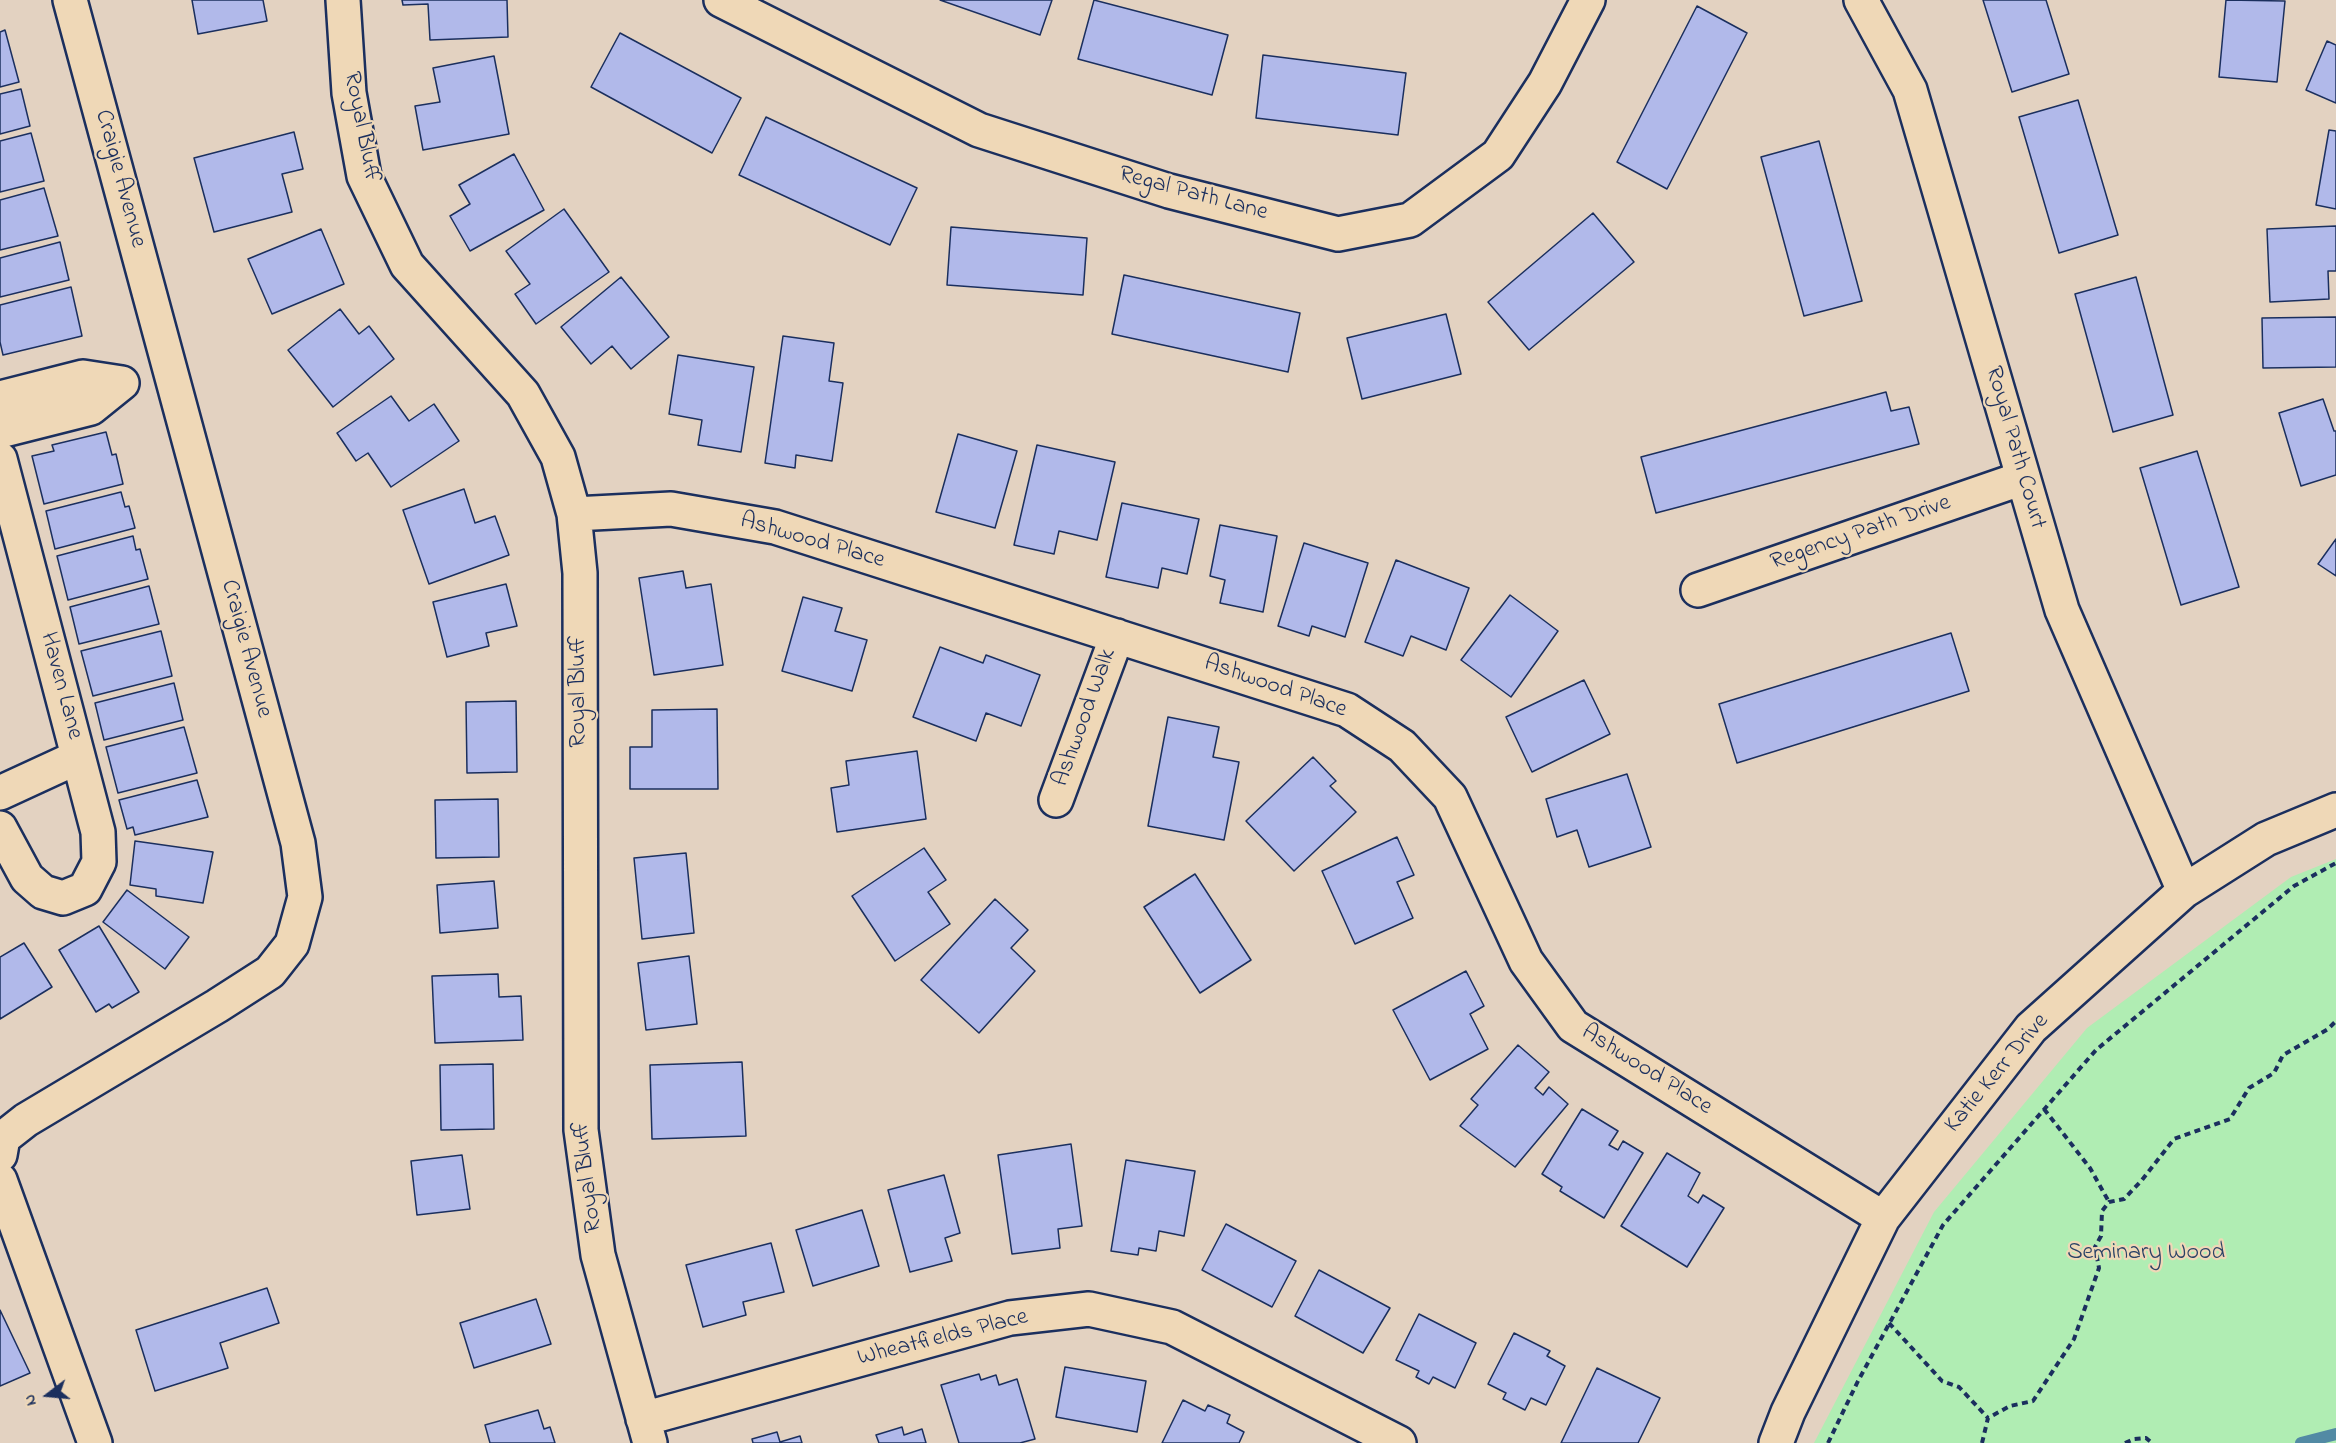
<!DOCTYPE html>
<html>
<head>
<meta charset="utf-8">
<style>
	body { margin:0 }
	#map { position:relative; width:2336px; height:1443px; overflow:hidden; background:#e3d2c1; font-family:"Indie Flower",sans-serif }
	canvas { display:block }
	.north { position:absolute; left:18px; top:1365px; width:60px; height:60px; -webkit-text-stroke:4px #efd8b7; paint-order:stroke; rotate:254deg; font-size:16px; font-weight:700; line-height:24px; text-align:center; color:#1b2f5e }
	.north::after { content:''; display:block; margin:auto; width:21px; height:27px; background:#1b2f5e; clip-path:polygon(50% 0,100% 100%,50% 72%,0 100%) }
</style>
</head>
<body>
<div id="map">
<canvas width="2336" height="1443"></canvas>
<div class="north">N</div>
</div>
<script>
const ctx = document.querySelector('canvas').getContext('2d');
ctx.lineJoin = 'round';
function fillPath(path, color) {
  ctx.fillStyle = color;
  ctx.fill(path, 'evenodd');
}
function stroke(path, color, width, dash) {
  ctx.strokeStyle = color;
  ctx.lineWidth = width;
  ctx.lineCap = dash ? 'butt' : 'round';
  ctx.setLineDash(dash || []);
  ctx.stroke(path);
}
function write(font, color, halo, rows, align = 'center') {
  ctx.font = font + ' "Indie Flower",sans-serif';
  ctx.lineWidth = 4.5;
  ctx.setLineDash([]);
  ctx.textBaseline = 'middle';
  ctx.strokeStyle = halo;
  ctx.fillStyle = color;
  for (const [text, x, y, turn = 0] of rows) {
    ctx.save();
    ctx.translate(x, y);
    ctx.rotate((+turn || 0) * Math.PI / 180);
    ctx.textAlign = isNaN(turn) ? turn : align;
    if (halo) ctx.strokeText(text, 0, 0);
    ctx.fillText(text, 0, 0);
    ctx.restore();
  }
}
const green = new Path2D(`
	M2336 859V1443H1814L1934 1212 2087 1028 2291 877Z`);
const stream = new Path2D(`
	M2301 1443 2336 1434`);
const building = new Path2D(`
	M192 0H263L267 21 198 34Z
	M402 0H507L508 37 430 40 428 4 403 5Z
	M940 0H1052L1040 35Z
	M1094 0 1228 35 1212 95 1078 59Z
	M1983 0H2046L2069 74 2012 92Z
	M2226 0 2285 1 2277 82 2219 77Z
	M1697 6 1747 33 1667 189 1617 162Z
	M5 30 19 82 0 87V32Z
	M620 33 741 98 712 153 591 87Z
	M2327 41 2336 45V103L2306 90Z
	M1263 55 1406 73 1398 135 1256 118Z
	M494 56 509 134 423 150 415 106 440 102 433 68Z
	M21 89 30 126 0 134V94Z
	M2078 100 2118 235 2059 253 2019 117Z
	M766 117 917 188 890 245 739 175Z
	M2329 130 2336 131V209L2316 205Z
	M294 132 303 169 282 174 292 212 214 232 194 158Z
	M31 133 44 181 0 192V141Z
	M1819 141 1862 301 1804 316 1761 157Z
	M514 154 544 210 470 251 450 216 470 204 459 185Z
	M44 188 58 236 0 250V200Z
	M564 209 609 272 536 324 515 294 530 284 506 251Z
	M1593 213 1634 262 1529 350 1488 302Z
	M2336 226V271H2328L2329 299 2270 302 2267 229Z
	M951 227 1087 238 1083 295 947 285Z
	M321 229 344 284 272 314 248 259Z
	M60 242 69 280 0 297V258Z
	M1124 275 1300 313 1288 372 1112 334Z
	M621 277 669 337 631 369 612 346 591 364 561 327Z
	M2136 277 2173 415 2113 432 2075 294Z
	M71 287 82 336 3 355 0 342V305Z
	M340 309 359 334 369 326 394 359 333 407 288 350Z
	M1446 314 1461 374 1362 399 1347 338Z
	M2336 317V367L2263 368 2262 318Z
	M783 336 834 343 829 381 843 383 832 461 796 455 795 468 765 463Z
	M678 355 754 367 741 452 698 445 702 420 669 414Z
	M1886 392 1891 411 1909 407 1919 444 1656 513 1641 457Z
	M391 396 409 421 434 404 459 441 391 487 368 453 356 461 337 433Z
	M2323 399 2334 431H2336V475L2301 486 2279 413Z
	M106 432 112 455 116 454 123 484 44 504 32 456 54 451 52 445Z
	M958 434 1017 451 995 528 936 512Z
	M1037 445 1115 462 1097 540 1059 531 1054 554 1014 545Z
	M2197 451 2239 587 2181 605 2140 468Z
	M464 489 475 523 495 516 509 555 429 584 403 510Z
	M121 492 125 507 129 506 135 528 55 549 46 511Z
	M1122 503 1199 519 1187 574 1162 568 1158 588 1106 577Z
	M1220 525 1277 536 1263 612 1220 603 1225 580 1210 576Z
	M133 536 136 550 140 549 148 579 68 600 57 556Z
	M2336 539V576L2318 564Z
	M1304 543 1368 563 1345 637 1312 626 1309 636 1278 626Z
	M1396 560 1469 588 1446 650 1411 636 1403 656 1365 642Z
	M683 571 686 588 711 584 723 665 654 675 639 578Z
	M506 584 517 626 486 633 489 646 447 657 433 602Z
	M149 586 159 624 79 644 70 607Z
	M1510 595 1558 631 1511 697 1461 660Z
	M803 597 842 608 835 631 867 640 852 691 782 671Z
	M161 631 172 676 93 696 81 651Z
	M1951 633 1969 691 1737 763 1719 704Z
	M940 647 983 663 986 655 1040 675 1021 726 986 713 976 741 913 717Z
	M1584 680 1610 734 1532 772 1506 717Z
	M174 683 183 720 104 740 95 703Z
	M516 701 517 772 467 773 466 702Z
	M717 709 718 789H630V747H652V710Z
	M1168 717 1219 727 1213 757 1239 762 1224 840 1148 826Z
	M184 727 197 773 118 793 106 747Z
	M917 751 926 819 837 832 831 788 849 785 846 761Z
	M1313 757 1336 781 1330 786 1356 812 1294 871 1246 821Z
	M1627 774 1651 847 1589 867 1577 830 1557 837 1546 799Z
	M197 780 208 817 135 835 133 827 127 829 119 800Z
	M498 799 499 857 436 858 435 800Z
	M1397 837 1414 875 1397 882 1413 918 1355 944 1322 871Z
	M135 841 213 852 203 903 156 896V889L130 885Z
	M924 848 946 880 928 892 950 924 895 961 852 896Z
	M686 853 694 933 642 939 634 858Z
	M1195 874 1251 960 1200 993 1144 907Z
	M494 881 498 928 440 933 437 885Z
	M127 890 189 937 165 969 103 922Z
	M995 899 1028 930 1011 948 1035 971 979 1033 921 980Z
	M99 926 139 992 112 1008 109 1004 96 1012 59 950Z
	M24 943 52 987 0 1019V957Z
	M689 956 697 1024 646 1030 638 963Z
	M1466 971 1484 1006 1470 1014 1488 1049 1430 1080 1393 1010Z
	M498 974 499 997 521 996 523 1040 435 1043 432 976Z
	M1518 1045 1549 1072 1535 1088 1543 1095 1549 1087 1568 1104 1515 1167 1460 1126 1478 1105 1471 1099Z
	M742 1062 746 1136 652 1139 650 1065Z
	M493 1064 494 1129 441 1130 440 1065Z
	M1582 1109 1618 1131 1609 1145 1618 1150 1623 1141 1643 1153 1604 1218 1560 1191 1562 1187 1542 1174Z
	M1071 1144 1082 1226 1058 1229 1060 1248 1012 1254 998 1155Z
	M1667 1153 1700 1173 1688 1196 1698 1203 1703 1195 1724 1208 1687 1267 1621 1226Z
	M462 1155 470 1209 417 1215 411 1161Z
	M1126 1160 1195 1171 1184 1236 1159 1231 1156 1251 1139 1248 1138 1255 1111 1251Z
	M944 1175 960 1233 945 1238 952 1261 910 1272 888 1190Z
	M862 1210 879 1266 813 1286 796 1230Z
	M1226 1224 1296 1261 1272 1307 1202 1270Z
	M771 1243 784 1292 743 1302 746 1315 703 1327 686 1265Z
	M1319 1270 1390 1308 1363 1353 1295 1316Z
	M267 1288 279 1323 220 1343 228 1368 155 1391 136 1330Z
	M536 1299 551 1344 474 1368 460 1323Z
	M0 1310 30 1373 0 1386Z
	M1419 1314 1476 1343 1455 1388 1433 1377 1429 1384 1416 1377 1419 1371 1396 1360Z
	M1514 1333 1550 1351 1547 1356 1565 1366 1546 1405 1531 1398 1525 1410 1503 1399 1506 1393 1488 1384Z
	M1065 1367 1146 1381 1137 1432 1056 1417Z
	M1597 1368 1660 1398 1638 1443H1561Z
	M979 1374 981 1380 996 1375 999 1385 1017 1379 1035 1439 1020 1443H959L941 1385Z
	M1183 1400 1205 1411 1208 1405 1230 1415 1227 1423 1244 1432 1239 1443H1162Z
	M538 1410 544 1429 550 1427 555 1443H490L485 1425Z
	M902 1427 904 1435 922 1429 926 1443H879L876 1435Z
	M777 1432 780 1442 800 1436 802 1443H753L752 1439Z`);
const path = new Path2D(`
	M2044 1109 2090 1168 2109 1202
	M1889 1323 1942 1381 1959 1387 1988 1418
	M1828 1443 1858 1381 1943 1225 2096 1050 2294 886 2336 863
	M1982 1443 1988 1418 2010 1406 2033 1401 2074 1339 2099 1268 2095 1247 2101 1236 2102 1211 2109 1202 2124 1199 2142 1180 2174 1139 2230 1119 2249 1088 2274 1073 2283 1055 2328 1029 2336 1021
	M2125 1443 2134 1439 2146 1438 2152 1443`);
const minor = new Path2D(`
	M343 0 349 93 364 176 407 265 523 394 558 457 574 514 580 573 581 1130 598 1255 650 1443
	M721 0 979 130 1169 191 1338 234 1410 220 1498 155 1545 83 1588 0
	M1861 0 1910 90 2062 610 2184 891
	M0 398 83 377 122 383 91 408 0 431
	M0 459 98 832 99 862 85 889 63 898 43 892 27 878 0 828
	M574 514 671 509 775 527 1347 710 1402 746 1450 797 1526 961 1573 1026 1883 1218
	M1698 590 2023 478
	M0 793 78 757
	M1056 800 1117 636
	M0 1155 3 1138 26 1120 217 1006 270 972 292 944 305 897 298 843 70 0
	M0 1180 95 1443
	M643 1419 1010 1318 1089 1309 1172 1327 1399 1443
	M1776 1443 1788 1412 1883 1218 2031 1028 2184 891 2266 839 2336 810`);
const streetNames = [
	["Royal Bluff",360,127,79],
	["Craigie Avenue",119,179,75],
	["Regal Path Lane",1193,195,15],
	["Royal Path Court",2014,448,74],
	["Regency Path Drive",1861,534,-19],
	["Ashwood Place",812,542,16],
	["Craigie Avenue",245,649,75],
	["Haven Lane",60,686,75],
	["Ashwood Place",1275,688,19],
	["Royal Bluff",580,692,-90],
	["Ashwood Walk",1086,718,-70],
	["Ashwood Place",1646,1071,32],
	["Katie Kerr Drive",1998,1074,-50],
	["Royal Bluff",589,1177,-97],
	["Wheatfields Place",943,1339,-14]
];
const parkNames = [
	["Seminary Wood",2146,1254]
];
fillPath(green, '#b0edb3');
stroke(stream, '#528aa4', 12);
fillPath(building, '#b1b9ea');
stroke(building, '#1b2f5e', 1.5);
stroke(minor, '#1b2f5e', 38);
stroke(path, '#1b2f5e', 4, [6, 4.5]);
stroke(minor, '#efd8b7', 33);
write('24px', '#1b2f5e', '#efd8b7', streetNames);
write('24px', '#2a4266', '#efd8b7', parkNames);
</script>
</body>
</html>
